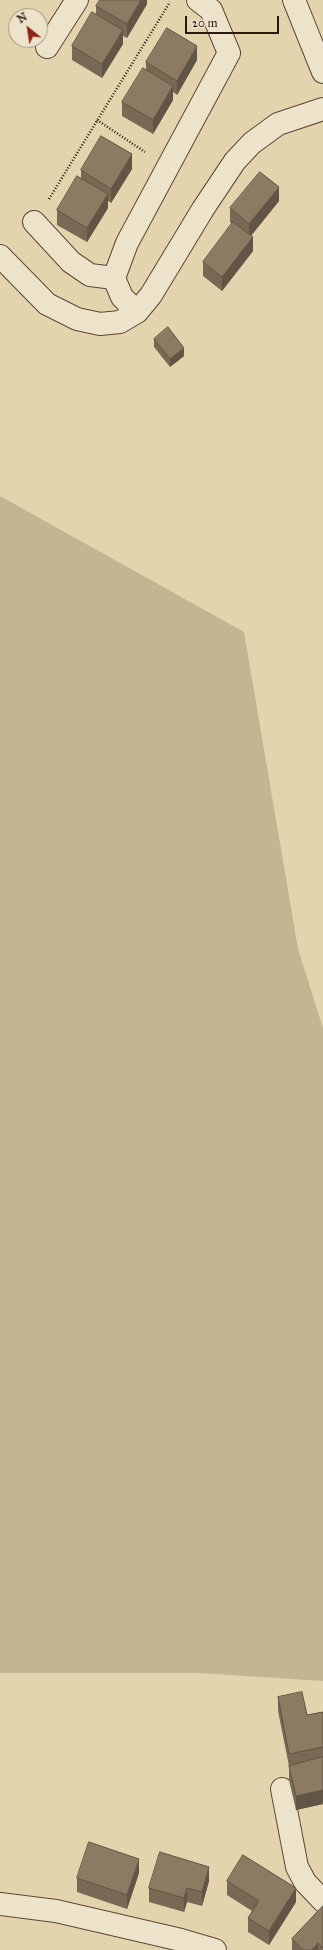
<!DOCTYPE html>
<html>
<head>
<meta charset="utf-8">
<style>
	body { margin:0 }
	#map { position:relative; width:323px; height:1950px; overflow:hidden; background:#e4d4ad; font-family:"IM FELL Great Primer",serif }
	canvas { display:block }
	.north { position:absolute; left:8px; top:8px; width:40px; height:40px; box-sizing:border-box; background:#ede3ca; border:1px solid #a09280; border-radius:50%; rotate:330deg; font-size:11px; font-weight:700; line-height:16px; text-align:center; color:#2d1810 }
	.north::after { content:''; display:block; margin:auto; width:14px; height:18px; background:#8f2418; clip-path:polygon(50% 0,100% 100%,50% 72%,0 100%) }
	.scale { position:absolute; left:185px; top:16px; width:94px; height:18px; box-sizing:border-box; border:2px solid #2d1810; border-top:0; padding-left:5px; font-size:12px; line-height:14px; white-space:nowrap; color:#2d1810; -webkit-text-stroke:3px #ede3ca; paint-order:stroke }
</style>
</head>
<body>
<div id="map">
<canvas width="323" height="1950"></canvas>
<div class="north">N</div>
<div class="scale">20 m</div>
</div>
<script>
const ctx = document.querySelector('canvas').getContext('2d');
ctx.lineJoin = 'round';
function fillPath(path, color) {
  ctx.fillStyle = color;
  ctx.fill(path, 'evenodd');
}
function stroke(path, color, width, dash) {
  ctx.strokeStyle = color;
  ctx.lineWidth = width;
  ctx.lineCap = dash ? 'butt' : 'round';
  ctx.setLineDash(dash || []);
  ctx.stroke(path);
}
const green = new Path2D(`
	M0 496 244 632 298 949 323 1028V1681L198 1673H0Z`);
const path = new Path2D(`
	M97 120 145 152
	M49 199 170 2`);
const minor = new Path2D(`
	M294 0 323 72
	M47 47 77 0
	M34 222 71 262 90 275 114 278
	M0 256 47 304 77 319 100 324 120 322 137 312 151 295 203 209 235 161 252 143 278 124 323 109
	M137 312 122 297 114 278 127 243 229 53 211 10 198 0
	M282 1789 297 1867 305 1882 323 1901
	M0 1904 56 1911 181 1940 215 1950`);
const wall = new Path2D(`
	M147 0V4L127 38 123 36V44L102 78 72 60V46L96 14V6Z
	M197 60 177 95 173 92V100L153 134 122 116V102L146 70V62Z
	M132 169 111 203 108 201V208L87 242 57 225V210L81 178V170Z
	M279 201 251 236 253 251 222 291 203 276V262L232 224 230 222V208Z
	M154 339 184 356 170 367 154 347Z
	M278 1697 307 1715 323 1712V1804L296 1810 289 1780V1766L278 1711Z
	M139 1873 127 1909 77 1892V1878Z
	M209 1881 202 1906 187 1902 184 1912 149 1902V1888Z
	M227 1881 296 1902 269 1945 248 1932V1918L252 1911 227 1895Z
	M323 1906V1950H292V1939Z`);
const shadedWall = new Path2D(`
	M141 0H147V4L127 38V24Z
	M123 30V44L102 78V64Z
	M197 46V60L177 95V81Z
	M173 86V100L153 134V120Z
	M132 154V169L111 203V189Z
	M279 187V201L249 238V224Z
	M108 194V208L87 242V228Z
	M253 237V251L222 291V277Z
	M184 348V356L170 367V359Z
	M323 1790V1804L296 1810V1796Z
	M139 1859V1873L127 1909V1895Z
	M209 1867V1881L202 1906V1892Z
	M187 1888V1902L184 1912V1898Z
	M296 1888V1902L269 1945V1931Z
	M318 1943V1950H312Z`);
const building = new Path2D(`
	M100 0H141L127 24 96 6Z
	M92 12 123 30 102 64 72 46Z
	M167 28 197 46 177 81 146 62Z
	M143 68 173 86 153 120 122 102Z
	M101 136 132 154 111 189 81 170Z
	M260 172 279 187 249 224 230 208Z
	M77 176 108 194 87 228 57 210Z
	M233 222 253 237 222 277 203 262Z
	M168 327 184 348 170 359 154 339Z
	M302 1692 307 1715 323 1712V1747L289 1754 278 1697Z
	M323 1757V1790L296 1796 289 1766Z
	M89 1842 139 1859 127 1895 77 1878Z
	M160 1852 209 1867 202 1892 187 1888 184 1898 149 1888Z
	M243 1855 296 1888 269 1931 248 1918 259 1901 227 1881Z
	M323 1906V1948L318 1943 312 1950H303L292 1939Z`);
fillPath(green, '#c5b492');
stroke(minor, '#5b4737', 24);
stroke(path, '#2d1810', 2.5, [1, 2]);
stroke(minor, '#ede3ca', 22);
fillPath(wall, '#786954');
fillPath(shadedWall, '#625545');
fillPath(building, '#8c7a62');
stroke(building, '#625545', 1);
</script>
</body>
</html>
